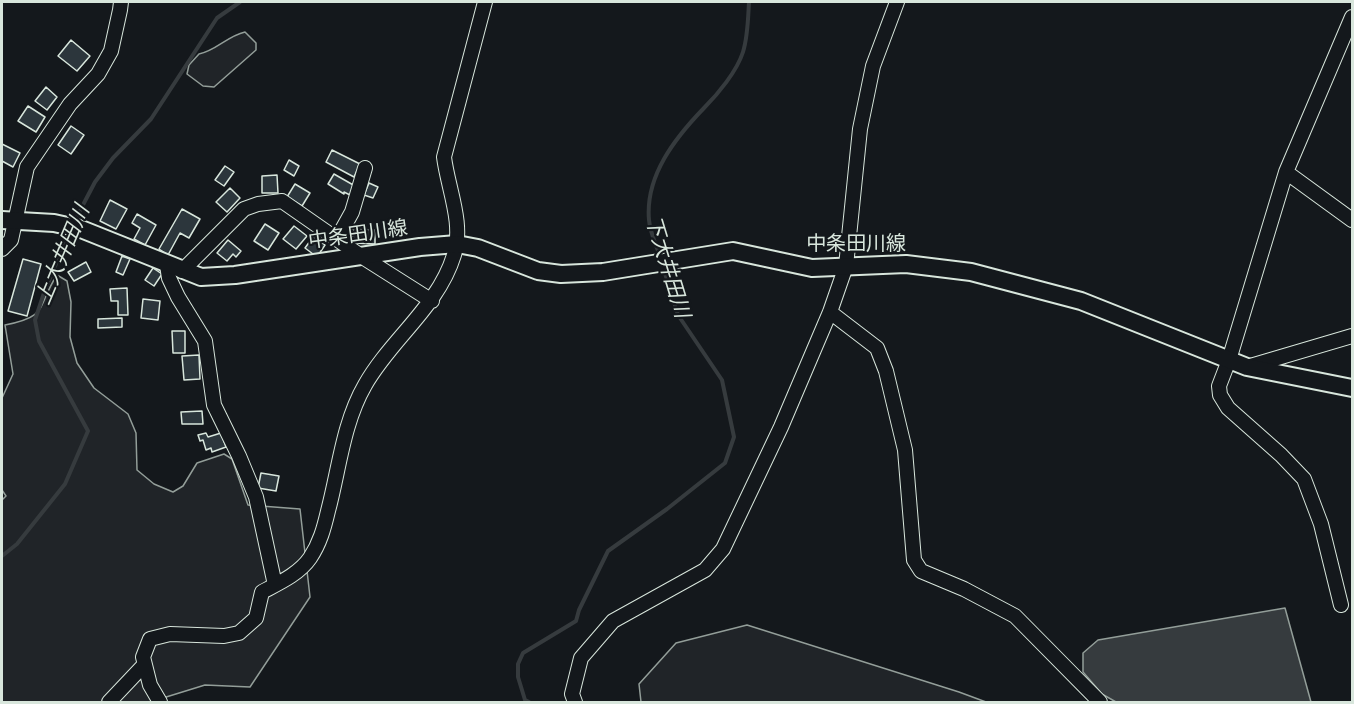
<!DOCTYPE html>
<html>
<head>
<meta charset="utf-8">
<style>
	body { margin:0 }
	#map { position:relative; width:1354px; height:704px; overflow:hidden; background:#14181c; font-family:Rubik,sans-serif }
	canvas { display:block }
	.frame { position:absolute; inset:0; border:3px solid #d8e6dc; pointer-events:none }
</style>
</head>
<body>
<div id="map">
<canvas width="1354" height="704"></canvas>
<div class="frame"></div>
</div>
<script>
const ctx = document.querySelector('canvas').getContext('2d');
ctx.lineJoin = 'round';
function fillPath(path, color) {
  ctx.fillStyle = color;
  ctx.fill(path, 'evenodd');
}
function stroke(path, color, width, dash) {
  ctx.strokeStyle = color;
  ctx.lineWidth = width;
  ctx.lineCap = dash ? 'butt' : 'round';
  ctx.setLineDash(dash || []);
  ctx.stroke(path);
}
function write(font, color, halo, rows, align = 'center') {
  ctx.font = font + ' Rubik,"Noto Sans JP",sans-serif';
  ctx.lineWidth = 4.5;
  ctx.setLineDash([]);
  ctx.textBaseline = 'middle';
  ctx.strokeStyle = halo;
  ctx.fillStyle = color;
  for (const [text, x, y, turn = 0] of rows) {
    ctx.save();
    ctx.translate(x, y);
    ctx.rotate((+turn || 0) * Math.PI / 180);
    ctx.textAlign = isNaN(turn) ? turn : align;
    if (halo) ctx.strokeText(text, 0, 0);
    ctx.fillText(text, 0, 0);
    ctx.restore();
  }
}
const green = new Path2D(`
	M245 32 256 43V50L214 87 203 86 187 74 189 65 199 54C216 51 227 36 245 32Z
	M57 275 67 281 71 302 70 337 77 363 94 388 128 414 136 433 137 470 154 484 173 492 183 486 197 463 224 454 232 459 248 505 300 509 310 597 250 687 205 685 150 702H2V500L6 496 2 490V398L13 374 5 325C50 316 36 307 57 275Z
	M747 625 959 692 986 702H641L639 684 676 643Z`);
const water = new Path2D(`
	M1285 608 1311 702H1116L1102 694 1083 672V653L1098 640Z`);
const stream = new Path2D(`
	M73 224 95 182 113 158 151 119 217 18 240 2
	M661 259C657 247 650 233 649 220 645 176 675 138 704 108 718 94 737 71 743 52 748 36 748 18 749 2
	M2 556 17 544 65 484 88 431 39 341 35 320 45 290 70 231
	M529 702 525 700 518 677V664L523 653 576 621 579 610 608 551 667 509 725 463 734 437 722 380 678 315 663 267`);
const building = new Path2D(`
	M71 40 90 56 77 71 58 56Z
	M46 87 57 97 47 110 35 101Z
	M28 106 45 117 36 132 18 121Z
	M71 126 84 135 71 154 58 145Z
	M2 144 20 153 13 167 2 161Z
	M332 150 360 164 354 177 326 162Z
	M289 160 299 166 294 176 284 170Z
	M225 166 234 172 224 186 215 180Z
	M334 174 355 186 350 195 344 192V194L328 184Z
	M277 175 278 193H262V176Z
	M369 183 378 187 373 198 364 195Z
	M295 184 310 193 302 206 287 197Z
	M230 188 240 198 227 212 216 202Z
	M110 200 127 209 116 229 100 221Z
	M182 209 200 219 189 238 180 233 168 255 159 249Z
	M137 214 156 225 145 245 134 239 140 228 132 223Z
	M265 224 279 233 268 250 254 241Z
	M294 226 307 236 296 249 283 239Z
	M353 229 375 230V244L352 243Z
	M313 237 325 245 317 257 305 248Z
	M228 240 241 251 236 257 233 254 227 261 217 253Z
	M122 256 130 259 123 275 116 272Z
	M23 259 41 264 27 316 8 311Z
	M86 262 91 272 74 281 68 272Z
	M153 268 162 274 154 286 145 280Z
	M127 288 128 315H118V301H111L110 289Z
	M143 299 160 301 158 320 141 318Z
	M122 318V327L98 328V319Z
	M172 331H185V353H173Z
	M199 355 200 379 184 380 182 356Z
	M202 411 203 424H182L181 412Z
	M206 433 208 437 221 433 226 447 212 452 211 448 206 450 203 440 200 441 198 435Z
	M261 473 279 476 276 491 258 488Z`);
const minor = new Path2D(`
	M1286 172 1352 220
	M337 239 352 212 365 168
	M2 249 11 240 27 167 70 104 98 74 111 51 120 10 121 2
	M167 265 169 278 178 297 205 341 214 405 239 456 256 497 275 585
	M182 271 244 209 258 204 282 201 361 256 432 301
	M830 312 877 348 886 371 905 450 914 560 921 571 964 589 1015 616 1100 702
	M1247 367 1352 336
	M1341 605 1321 524 1304 479 1281 455 1228 408 1220 395 1219 386 1229 360 1286 172 1352 17
	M109 702 144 665
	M160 702 150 685 143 657 150 639 170 634 224 636 239 633 256 618 262 592C279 583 299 574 310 558 320 543 324 528 328 511 339 470 343 423 365 385 391 339 438 307 454 255 464 223 448 189 444 157L485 2
	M575 702 572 694 581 658 613 621 705 570 723 549 781 427 830 312 846 266 860 129 873 66 897 2`);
const major = new Path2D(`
	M2 220 54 223 81 229 201 277 235 275 420 247 457 244 478 248 538 271 561 274 603 272 733 251 812 268 906 264 971 272 1081 301 1247 367 1352 388`);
const streetNames = [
	["中条田川線",358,235,-8],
	["中条田川線",856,244]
];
const waterNames = [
	["上大井田川",63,255,-67],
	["下大井田川",667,267,73]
];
fillPath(green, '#202428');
stroke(green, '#939e99', 1.5);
fillPath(water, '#363b3e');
stroke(water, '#939e99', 1.5);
stroke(stream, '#363b3e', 4);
fillPath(building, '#2c363c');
stroke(building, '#d8e6dc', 1.5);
stroke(minor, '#d8e6dc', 16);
stroke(major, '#d8e6dc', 20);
stroke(minor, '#14181c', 14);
stroke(major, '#14181c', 16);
write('20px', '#d8e6dc', '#14181c', streetNames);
write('italic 21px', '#d8e6dc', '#14181c', waterNames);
</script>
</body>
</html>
